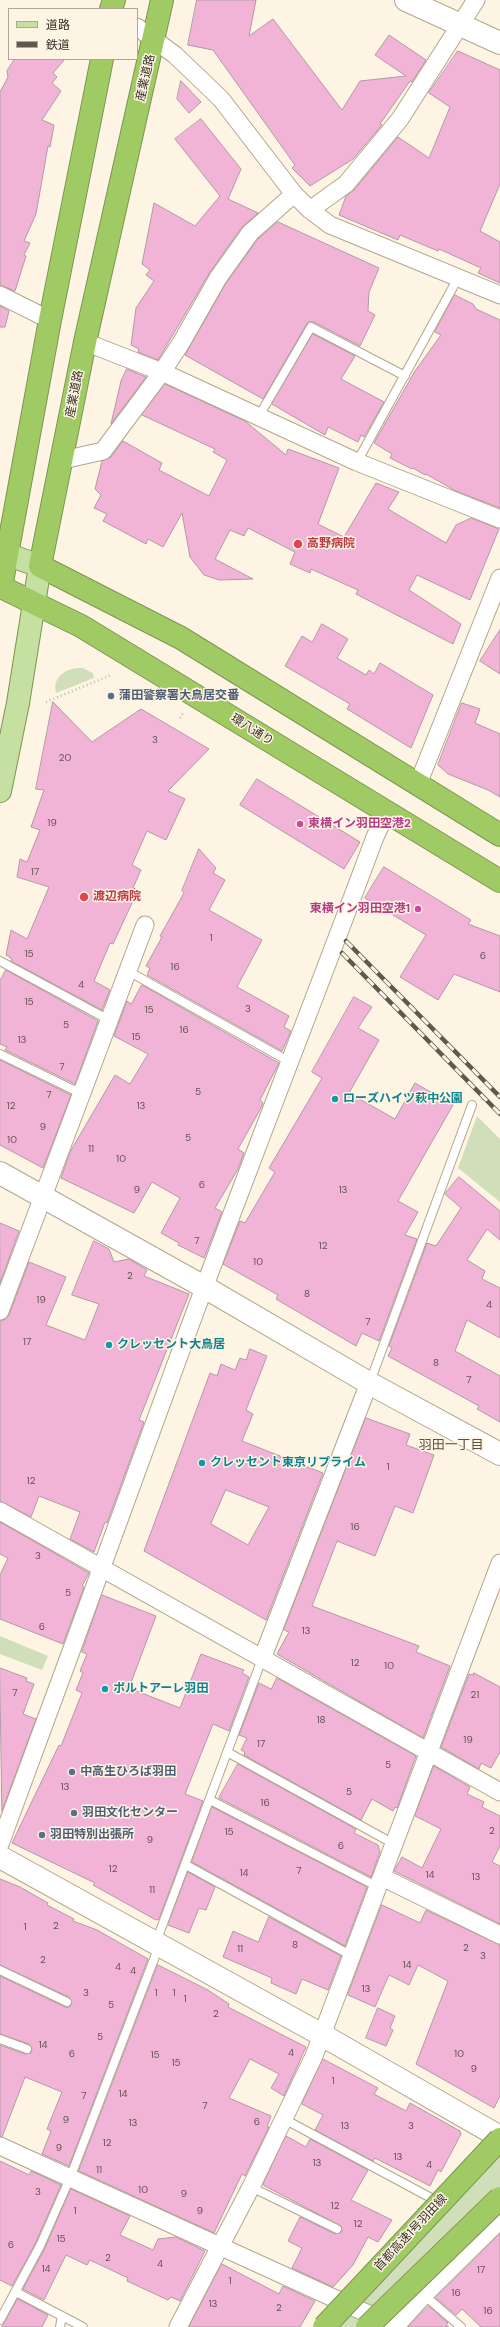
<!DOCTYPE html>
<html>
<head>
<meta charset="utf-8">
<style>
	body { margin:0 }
	#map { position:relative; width:500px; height:2327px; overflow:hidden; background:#fef4e4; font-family:"DM Sans","Noto Sans JP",sans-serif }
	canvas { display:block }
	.legend { position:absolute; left:8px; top:8px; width:130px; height:52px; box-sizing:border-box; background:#fef4e4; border:1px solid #aea698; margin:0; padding:5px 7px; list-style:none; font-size:12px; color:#373127 }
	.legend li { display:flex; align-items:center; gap:8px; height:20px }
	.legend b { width:20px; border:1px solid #aea698 }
</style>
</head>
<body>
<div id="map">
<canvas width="500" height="2327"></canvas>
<ul class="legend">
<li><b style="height:5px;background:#c6e0a2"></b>道路</li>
<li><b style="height:5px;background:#5f584d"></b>鉄道</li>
</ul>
</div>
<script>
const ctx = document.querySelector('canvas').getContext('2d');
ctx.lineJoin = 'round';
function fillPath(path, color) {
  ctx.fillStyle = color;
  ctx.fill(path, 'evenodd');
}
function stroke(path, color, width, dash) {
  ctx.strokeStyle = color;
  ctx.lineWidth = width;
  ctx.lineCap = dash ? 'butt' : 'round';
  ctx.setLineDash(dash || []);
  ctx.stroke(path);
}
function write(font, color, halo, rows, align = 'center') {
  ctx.font = font + ' "DM Sans","Noto Sans JP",sans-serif';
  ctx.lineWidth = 3;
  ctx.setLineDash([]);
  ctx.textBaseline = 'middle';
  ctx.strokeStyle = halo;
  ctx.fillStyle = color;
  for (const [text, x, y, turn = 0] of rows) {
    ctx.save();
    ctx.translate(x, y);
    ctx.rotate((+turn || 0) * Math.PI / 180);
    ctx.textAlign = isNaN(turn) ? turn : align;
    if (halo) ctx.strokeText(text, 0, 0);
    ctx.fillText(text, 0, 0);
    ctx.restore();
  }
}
const green = new Path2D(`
	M83 668 93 673 94 678 56 693C52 676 67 667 83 668Z
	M477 1116 500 1139V1202L458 1168Z
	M0 1636 48 1656 42 1670 0 1654Z
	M500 2126V2220L395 2327H316Z`);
const building = new Path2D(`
	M197 0H256L249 36 273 19 342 110 360 81 406 76 375 55 389 35 426 60 412 82 410 81 380 124 382 125 353 159 310 186 292 168 295 165 213 50 188 45Z
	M458 51 500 70V184L480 231 500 242V283L478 273 481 268 439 249 438 251 400 235 398 240 339 215 346 196 354 190 398 137 429 158 450 107 429 93Z
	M15 59H65L53 73 57 77 52 83 61 91 42 120 54 125 50 147 48 146 36 214 24 241 30 243 24 255 26 256 15 291 0 285V92L8 77 7 71Z
	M181 81 201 102 189 113 177 99Z
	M201 119 241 169 228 199 258 213 242 227 210 272 158 360 138 352 139 349 131 345 136 308 154 281 146 275 150 270 142 264 154 203 195 226 220 196 175 139Z
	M278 222 379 268 369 292 368 311 375 315 360 346 314 322H308L263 399 185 355 226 283 257 240Z
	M455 295 473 304 476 309 500 320V508L456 491 426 474 425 475 413 468 412 469 390 458 392 454 374 443 415 371 441 335 435 332Z
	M0 306 9 311 5 327H0Z
	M313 334 355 356 341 379 384 402 364 437 361 435 358 442 328 427 325 435 272 404Z
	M127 369 146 377 111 424 121 381Z
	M165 384 245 421 286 455 288 449 339 468 318 524 344 537 376 483 399 492 388 509 446 543 456 525 471 518 499 529 470 600 417 575 409 590 461 624 453 644 356 594 358 590 311 569 310 573 290 564 295 552 248 528 244 536 230 530 215 559 253 579 219 580 204 575 190 557 182 513 163 547 148 539 146 544 103 521 107 514 94 508 101 495 95 489 102 461 111 457 123 441 162 463 159 470 209 496 227 460 213 452 215 449 142 415Z
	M322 624 348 639 337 658 366 675 369 670 374 674 380 663 433 695 411 748 347 709 350 704 285 666 302 636 312 642Z
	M500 630V674L480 661Z
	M53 702 92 742 141 709 209 749 168 791 185 799 166 840 147 831 132 865 141 870 133 888 138 890 113 944 110 943 94 981 110 990 102 1010 11 961 12 959 6 955 11 930 27 939 49 887 17 877 20 859 27 862 40 830 31 827 44 790 36 789Z
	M462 703 480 709 475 723 500 734V797L488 790 448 774 438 765Z
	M257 779 360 842 344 869 240 805Z
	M199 849 216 868 213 873 225 880 209 910 262 940 237 987 289 1016 284 1027 291 1031 282 1051 147 975 150 968 146 966 162 937 160 936 184 893 182 891Z
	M384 867 471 920 468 924 500 936V992L454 974 438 1000 400 977 426 935 365 898Z
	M6 970 98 1021 75 1084 5 1050 7 1047 0 1044V981Z
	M142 985 279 1063 260 1100 263 1103 261 1108 238 1149 244 1153 238 1169 215 1208 222 1212 204 1258 178 1245 179 1243 161 1233 180 1198 152 1182 134 1213 61 1178 70 1152 115 1075 130 1084 148 1054 114 1036 127 1001 131 1004Z
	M354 997 372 1007 358 1028 379 1040 349 1093 395 1119 415 1083 453 1105 398 1201 418 1212 405 1235 417 1239 379 1341 362 1333 356 1346 276 1299 278 1295 223 1264 240 1221 245 1223 275 1172 269 1168 322 1078 312 1072Z
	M0 1060 71 1095 43 1168 0 1145Z
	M459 1177 500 1211V1240L487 1229 467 1260 485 1271 482 1279 500 1288V1338L467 1320 455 1351 500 1376V1422L477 1409 479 1406 388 1356 392 1348 389 1346 427 1243 436 1246 461 1208 445 1194Z
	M0 1223 19 1231 0 1283Z
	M94 1241 109 1249 114 1262 129 1259 147 1270 144 1276 189 1294 139 1420 144 1422 107 1523 105 1522 94 1552 70 1539 80 1512 39 1496 31 1517 0 1501V1321L6 1319 9 1315 29 1262 66 1277 46 1325 85 1340 99 1304 72 1295Z
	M250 1349 267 1356 246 1410 253 1414 242 1441 323 1473 266 1620 144 1551 210 1373 217 1376 221 1364 235 1370 240 1358 246 1360ZM226 1490 269 1507 248 1545 211 1524Z
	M366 1418 410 1434 406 1445 434 1455 413 1513 395 1506 375 1556 337 1541 312 1606 419 1646 416 1652 450 1666 423 1738 277 1654 289 1632 284 1630Z
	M0 1522 89 1573 82 1586 84 1587 63 1644 0 1619V1575L8 1558 0 1554Z
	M102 1595 156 1616 129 1688 180 1708 201 1654 244 1670 242 1673 249 1677 229 1731 213 1724 185 1794 203 1801 159 1919 156 1920 93 1885 95 1883 12 1843 59 1745 61 1746 82 1693 76 1690 83 1673 80 1671 87 1654 82 1652Z
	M0 1668 27 1678 26 1681 34 1684 23 1714 36 1719 2 1811Z
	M474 1673 500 1687V1752L491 1768 481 1763 479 1769 441 1747 469 1674 473 1675Z
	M277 1678 416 1756 397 1808 395 1807 393 1811 372 1799 361 1820 244 1755 245 1752 241 1750 247 1738 239 1735 259 1683 271 1689Z
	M238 1764 356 1829 354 1833 378 1845 380 1852 371 1877 219 1798Z
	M434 1766 470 1787 467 1794 484 1802 482 1807 500 1816V1846L492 1862 500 1866V1924L394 1871 402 1857 422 1868 441 1829 415 1816Z
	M212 1807 367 1887 345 1946 192 1862Z
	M188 1872 215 1887 206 1910 199 1908 189 1933 168 1925Z
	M0 1879 20 1887 48 1903 47 1905 74 1919 73 1921 97 1930 148 1959 69 2166 42 2154 51 2131 47 2129 62 2092 25 2077 2 2137 0 2136V2045L25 2054 31 2053 32 2048 29 2044 0 2034V1976L65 2007H70L72 2002 69 1997 0 1965Z
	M382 1905 420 1923 426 1910 500 1945V2096L494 2108 416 2064 448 1981 418 1965 409 1985 389 1975 375 2007 348 1995Z
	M269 1917 341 1956 328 1990 302 1979 296 1994 271 1983 272 1978 223 1957 233 1931 258 1942Z
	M158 1965 208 1990 229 2004 228 2007 306 2047 284 2096 271 2088 279 2074 250 2059 229 2098 271 2116 267 2127H269L245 2176 242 2174 214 2233 79 2171Z
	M378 2008 395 2016 390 2028 393 2030 386 2046 366 2038Z
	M323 2059 378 2088 374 2094 406 2111 410 2103 460 2131 461 2134 441 2172 438 2170 430 2186 375 2158 373 2161 315 2130 323 2115 302 2104Z
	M286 2136 306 2147 310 2139 368 2170 351 2200 392 2220 378 2242 368 2237 353 2265 333 2287 292 2268 302 2248 288 2241 300 2217 335 2234 342 2232 341 2226 263 2185Z
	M0 2161 29 2175 31 2171 61 2185 35 2244 12 2286 0 2280Z
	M71 2189 130 2216 120 2235 153 2250 158 2239 176 2237 205 2251 180 2301 171 2297 168 2300 127 2281 128 2278 90 2260 87 2265 66 2255 44 2300 23 2289 45 2248Z
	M500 2234V2327H481L462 2309 456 2315 436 2298Z
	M222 2264 279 2294 283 2286 315 2301 300 2327H189Z
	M18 2299 48 2315 42 2327H2Z
	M429 2306 448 2323 446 2325 449 2327H408Z`);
const path = new Path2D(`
	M46 702 111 675
	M180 718 183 713`);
const lane = new Path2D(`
	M259 416 311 327 405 376
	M357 462 458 278
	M0 961 109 1020
	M128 971 290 1062
	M0 1054 82 1094
	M370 1382 472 1105
	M227 1752 394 1844
	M210 1800 378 1887
	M186 1865 352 1956
	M156 1942 262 1659
	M0 1970 67 2002
	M0 2039 27 2049
	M284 2119 433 2199
	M251 2187 337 2229
	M16 2292 83 2327
	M424 2295 461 2327
	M0 2320 40 2246 70 2178 159 1946
	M60 2327 62 2316`);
const street = new Path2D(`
	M137 27 175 55 221 99 294 194 310 210 330 225 500 295
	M310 210 346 184 400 119 476 0
	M0 295 50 320
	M85 342 162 372 357 462 500 519
	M63 460 103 451 162 372 181 343 218 278 250 233 294 194
	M418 784 500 578
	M0 1311 145 925
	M0 1511 500 1792
	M262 1659 369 1383
	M0 1844C62 1677 123 1509 184 1342 246 1173 312 1006 375 837L387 811
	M382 1877 500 1935
	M0 2146 397 2327
	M178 2327 251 2187 314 2056 500 1563
	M395 2327 424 2295 500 2220`);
const secondary = new Path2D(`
	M406 0 500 43
	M0 1173 206 1288 369 1383 500 1454
	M0 1857 322 2035 500 2137`);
const primary = new Path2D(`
	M0 552 40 566 18 703 0 791`);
const highway = new Path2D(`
	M162 0 85 342 40 566 181 638 500 835
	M111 9 114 0
	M102 59 50 320 1 587 81 626 500 881`);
const rail = new Path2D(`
	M346 941 500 1097
	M342 953 500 1114`);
const highwayBridge = new Path2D(`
	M324 2327 500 2139
	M367 2327 500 2198`);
const markers = [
	[298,544,5,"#e0444e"],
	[111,696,4,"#5c6f8a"],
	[300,824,4,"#d1479c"],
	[84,897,5,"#e0444e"],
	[418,909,4,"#d1479c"],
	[335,1099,4,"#0f9aa8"],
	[109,1345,4,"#0f9aa8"],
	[202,1463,4,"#0f9aa8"],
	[105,1689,4,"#0f9aa8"],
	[72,1772,4,"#5c6f8a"],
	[74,1813,4,"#5c6f8a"],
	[42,1835,4,"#5c6f8a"]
];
const numberNames = [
	["3",155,740],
	["20",65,758],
	["19",52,823],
	["17",35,872],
	["1",211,938],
	["15",29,954],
	["6",483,956],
	["16",175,967],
	["4",81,985],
	["15",29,1002],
	["3",248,1009],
	["15",149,1010],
	["5",66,1025],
	["16",184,1030],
	["15",136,1037],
	["13",22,1040],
	["7",62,1067],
	["5",198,1092],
	["7",49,1095],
	["12",11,1106],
	["13",141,1106],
	["9",43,1127],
	["5",188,1138],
	["10",12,1140],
	["11",91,1149],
	["10",121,1159],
	["6",202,1185],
	["9",137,1190],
	["13",343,1190],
	["7",197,1241],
	["12",323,1246],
	["10",258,1262],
	["2",130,1276],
	["8",307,1294],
	["19",41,1300],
	["4",489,1305],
	["7",368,1322],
	["17",27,1342],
	["8",436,1363],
	["7",469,1380],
	["1",388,1467],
	["12",31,1481],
	["16",355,1527],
	["3",38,1556],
	["5",68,1593],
	["6",42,1627],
	["13",306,1631],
	["12",355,1663],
	["10",389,1666],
	["7",15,1693],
	["21",475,1695],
	["18",321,1720],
	["19",468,1740],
	["17",261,1744],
	["5",388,1765],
	["13",65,1787],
	["5",349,1792],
	["16",265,1803],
	["2",492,1831],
	["15",229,1832],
	["9",150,1840],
	["6",341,1846],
	["12",113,1869],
	["7",299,1871],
	["14",244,1873],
	["14",430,1875],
	["13",476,1877],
	["11",152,1890],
	["2",56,1926],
	["1",25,1927],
	["8",295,1945],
	["2",466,1948],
	["11",240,1949],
	["3",483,1956],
	["2",43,1960],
	["14",407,1965],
	["4",118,1967],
	["4",133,1971],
	["13",366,1989],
	["3",86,1993],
	["1",156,1993],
	["1",174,1993],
	["1",185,1999],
	["5",111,2005],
	["2",216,2014],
	["5",100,2037],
	["14",43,2045],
	["4",291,2053],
	["6",72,2054],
	["10",459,2054],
	["15",155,2055],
	["15",176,2063],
	["9",474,2069],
	["1",333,2081],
	["14",123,2094],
	["7",84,2096],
	["7",205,2106],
	["9",66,2120],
	["6",257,2122],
	["13",133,2123],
	["13",345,2126],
	["3",411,2126],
	["12",107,2143],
	["9",59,2148],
	["13",398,2157],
	["13",317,2163],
	["4",429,2165],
	["11",99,2170],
	["10",143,2190],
	["3",38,2192],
	["9",184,2194],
	["12",335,2206],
	["1",75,2211],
	["9",200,2211],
	["12",358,2224],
	["15",61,2239],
	["6",11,2245],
	["2",108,2258],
	["4",160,2264],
	["14",46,2269],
	["17",481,2270],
	["1",230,2281],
	["16",456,2293],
	["13",213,2304],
	["2",279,2308],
	["16",488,2311]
];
const streetNames = [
	["産業道路",146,78,-77],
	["産業道路",75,394,-79],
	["環八通り",252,730,32],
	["首都高速1号羽田線",411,2233,-47]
];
const healthNames = [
	["高野病院",307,544],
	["渡辺病院",93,897]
];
const serviceNames = [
	["蒲田警察署大鳥居交番",119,696],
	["中高生ひろば羽田",80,1772],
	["羽田文化センター",82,1813],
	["羽田特別出張所",50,1835]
];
const hotelNames = [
	["東横イン羽田空港2",308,824],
	["東横イン羽田空港1",410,909,"right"]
];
const cultureNames = [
	["ローズハイツ萩中公園",343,1099],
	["クレッセント大鳥居",117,1345],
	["クレッセント東京リプライム",210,1463],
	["ポルトアーレ羽田",113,1689]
];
const neighbourhoodNames = [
	["羽田一丁目",451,1446]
];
fillPath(green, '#d0dfb9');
fillPath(building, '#f1b4d6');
stroke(building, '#b398a7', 1);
stroke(lane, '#b4a58c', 10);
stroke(street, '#b4a58c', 19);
stroke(secondary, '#b4a58c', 24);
stroke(primary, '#7b954f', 24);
stroke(highway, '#7b954f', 24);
stroke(path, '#c2b9ab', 2.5, [1, 3]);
stroke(lane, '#fff', 8);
stroke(street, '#fff', 17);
stroke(secondary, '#fff', 22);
stroke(primary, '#c6e0a2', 22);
stroke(highway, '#a0cb64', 22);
stroke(rail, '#5f584d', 4.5);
stroke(rail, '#fef4e4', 3, [9]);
stroke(highwayBridge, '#7b954f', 24, []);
stroke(highwayBridge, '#a0cb64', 22);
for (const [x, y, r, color] of markers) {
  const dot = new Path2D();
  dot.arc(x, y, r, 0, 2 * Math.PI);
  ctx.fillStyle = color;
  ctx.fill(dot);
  stroke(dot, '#fef4e4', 1.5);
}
write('10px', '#665253', null, numberNames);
write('12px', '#373127', '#fef4e4', streetNames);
write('bold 12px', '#be3a42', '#fef4e4', healthNames, 'left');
write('bold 12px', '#4e5e75', '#fef4e4', serviceNames, 'left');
write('bold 12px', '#b23c85', '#fef4e4', hotelNames, 'left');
write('bold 12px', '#0d838f', '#fef4e4', cultureNames, 'left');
write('13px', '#60523b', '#fef4e4', neighbourhoodNames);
</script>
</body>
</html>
